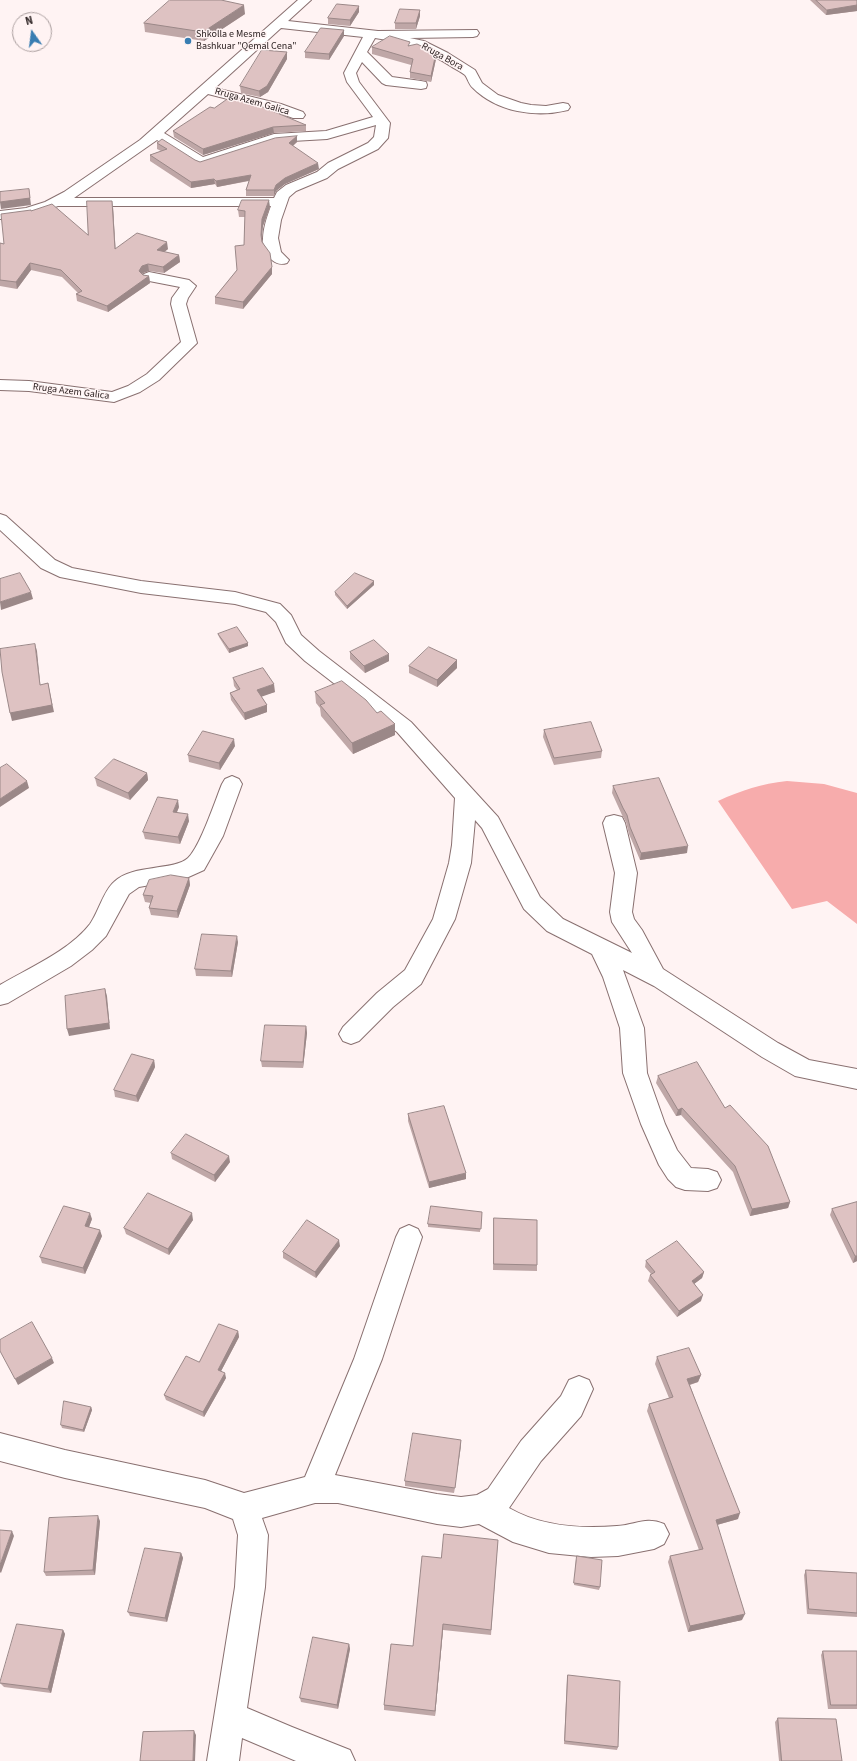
<!DOCTYPE html>
<html>
<head>
<meta charset="utf-8">
<style>
	body { margin:0 }
	#map { position:relative; width:857px; height:1761px; overflow:hidden; background:#fff3f3; font-family:"Source Sans 3",sans-serif }
	canvas { display:block }
	.north { position:absolute; left:12px; top:12px; width:40px; height:40px; box-sizing:border-box; background:#fff3f3; border:1px solid #ab9f9f; border-radius:50%; rotate:346deg; font-size:11px; font-weight:700; line-height:16px; text-align:center; color:#2c2222 }
	.north::after { content:''; display:block; margin:auto; width:14px; height:18px; background:#387db2; clip-path:polygon(50% 0,100% 100%,50% 72%,0 100%) }
</style>
</head>
<body>
<div id="map">
<canvas width="857" height="1761"></canvas>
<div class="north">N</div>
</div>
<script>
const ctx = document.querySelector('canvas').getContext('2d');
ctx.lineJoin = 'round';
function fillPath(path, color) {
  ctx.fillStyle = color;
  ctx.fill(path, 'evenodd');
}
function stroke(path, color, width, dash) {
  ctx.strokeStyle = color;
  ctx.lineWidth = width;
  ctx.lineCap = dash ? 'butt' : 'round';
  ctx.setLineDash(dash || []);
  ctx.stroke(path);
}
function write(font, color, halo, rows, align = 'center') {
  ctx.font = font + ' "Source Sans 3",sans-serif';
  ctx.lineWidth = 3;
  ctx.setLineDash([]);
  ctx.textBaseline = 'middle';
  ctx.strokeStyle = halo;
  ctx.fillStyle = color;
  for (const [text, x, y, turn = 0] of rows) {
    ctx.save();
    ctx.translate(x, y);
    ctx.rotate((+turn || 0) * Math.PI / 180);
    ctx.textAlign = isNaN(turn) ? turn : align;
    if (halo) ctx.strokeText(text, 0, 0);
    ctx.fillText(text, 0, 0);
    ctx.restore();
  }
}
const green = new Path2D(`
	M787 781 824 784 857 793V924L827 901 792 909 718 801C742 790 761 784 787 781Z`);
const minor = new Path2D(`
	M298 0H311L288 21 378 31 477 30 479 33 477 36 473 37 410 38 424 41 448 53 475 70 482 83 498 95 521 103 531 105 546 106 563 103 568 104 570 107 568 110C536 118 497 112 473 88 469 85 468 79 465 75 461 72 456 69 452 67 428 51 403 42 375 38L367 52 392 77 421 81 426 82 427 85 426 88 421 89 386 85 382 83 362 62 356 73 359 82 390 123 388 138 378 149 338 169 327 178 296 191 289 197 281 220 278 238 281 252 289 260 287 263C281 265 277 264 272 260 256 248 265 222 271 206H58L28 216 0 219V211L26 208 45 202 64 192 140 140ZM281 28 363 37 344 73 347 82 373 117 326 131 274 134 203 157 164 133 208 94 271 110 293 118H303L305 115 303 112 281 104 215 88ZM376 125 374 137 368 143 328 163 317 172 286 185 277 192 274 198H74L157 140 196 165 201 166 275 142 327 139Z
	M149 272 189 280 196 286 188 298 186 304 197 343 159 380 140 392 114 402 29 391 0 390V380L29 381 112 392 128 386 147 374 181 342 171 304 172 298 180 287 144 280 141 277 144 274Z
	M0 514 6 516 55 560 72 568 141 581 235 592 280 604 291 615 301 635 319 651 411 722 498 817 540 897 563 919 632 953 612 922 610 912 615 873 603 823 606 817 614 815 622 817 625 823 637 873 632 912 634 919 642 930 663 969 778 1043 809 1060 857 1069V1089L795 1076 762 1057 654 986 623 970 644 1028 647 1073 665 1124 677 1150 691 1168 708 1169 717 1172 721 1180 717 1188 708 1191 685 1190 676 1187 668 1179 659 1165 641 1124 623 1073 620 1028 603 977 592 954 547 931 524 909 482 828 475 820 471 863 455 919 421 984 393 1007 359 1041 351 1044 343 1041 339 1034 343 1027 377 993 405 970 433 919 449 863 452 845 455 798 397 732 305 661 286 643 276 622 266 612 235 604 141 593 60 577 41 568 0 530Z
	M232 776 239 779 242 784 223 836 204 870 184 879 139 887 129 894 106 936 92 950 71 966 8 1003 0 1005V985C29 968 69 951 90 924 98 913 104 890 114 882 132 864 174 871 188 858 200 847 215 801 222 784L225 779Z
	M409 1225 418 1229 422 1237 382 1359 335 1475 437 1494 461 1497 477 1495 488 1489 521 1441 561 1396 569 1380 579 1376 589 1380 593 1389 581 1416 541 1461 509 1508C540 1526 581 1529 617 1526 635 1525 646 1516 664 1524L669 1534 664 1544 654 1549 618 1556 591 1557 549 1553 513 1542 479 1524 461 1527 437 1524 338 1503H315L262 1518 268 1535 265 1587 247 1708 292 1727 350 1750 355 1761H296L242 1738 239 1761H207L235 1587 238 1535 233 1519 205 1508 65 1478 0 1461V1433L65 1450 205 1480 244 1493 305 1477 354 1359 396 1237 400 1229Z`);
const wall = new Path2D(`
	M810 0H857V11L826 15Z
	M420 10V16L416 29H395V23Z
	M359 12 350 26 328 24V18Z
	M245 14 204 41 145 32 144 23Z
	M344 30V36L329 60 305 58V52Z
	M410 46 436 53V59L431 82 410 78V72L411 65 372 54V47Z
	M287 52V59L268 92 260 97 241 93 240 86Z
	M214 108 306 125V131L274 133 203 155 174 137 173 131Z
	M297 136V142L293 146 319 169 285 184 276 191 274 196H246V190L249 181 217 187 215 184 191 188 150 161V155L161 151 157 149V143L195 160 200 162Z
	M113 207 115 249H168L164 252 179 255 180 262 164 273 149 271 143 273 142 274 143 275 149 276 150 283 108 312 77 301 76 294 78 293 62 277 31 270 17 289 0 286V243L4 244 31 211 88 235Z
	M270 207 263 226 262 239 272 274 243 309 215 304V297L237 270 244 245 245 217H239L238 210Z
	M374 585 347 609 335 595V592Z
	M218 634 248 646 229 653 219 637Z
	M350 652 389 661 365 673 350 659Z
	M457 660V668L437 687 409 673V666Z
	M233 678 275 692 261 696 267 705V712L245 720 231 700 230 693 237 690 234 686Z
	M315 692 377 713 395 724V735L353 754 321 716 320 708 316 703Z
	M544 730 602 751 601 758 554 765 543 737Z
	M235 746 220 770 189 762 188 755Z
	M147 773 148 780 130 800 97 786 95 778Z
	M613 786 687 853 640 860 629 834 626 822 622 815 612 793Z
	M179 807 177 812 189 821 180 844 145 839 143 832Z
	M189 878 190 885 178 918 151 915 149 908 151 903 145 902 143 895Z
	M238 942 232 977 196 976 195 969Z
	M306 1026 307 1033 303 1068 262 1067 261 1061Z
	M154 1060 155 1067 138 1102 115 1097 114 1090Z
	M658 1076 725 1108 790 1202 788 1208 750 1216 733 1172 681 1115 676 1116 656 1083Z
	M408 1114 466 1179 429 1188 408 1121Z
	M171 1153 230 1162 215 1182 172 1159Z
	M857 1202V1261L853 1263 830 1215 832 1209Z
	M482 1212 480 1232 428 1227V1224Z
	M494 1218 537 1265V1271L493 1270Z
	M92 1219 89 1227 102 1236 85 1274 42 1263 40 1257Z
	M193 1220 169 1255 126 1234 124 1228Z
	M340 1246 316 1278 283 1258V1252Z
	M646 1261 704 1272 702 1278 694 1284 701 1301 677 1317 648 1281 650 1275 651 1274 645 1267Z
	M238 1331 239 1337 221 1371 226 1378 204 1417 166 1400 164 1395 199 1362Z
	M657 1357 701 1375 698 1382 690 1385 738 1519 717 1525 742 1620 688 1632 668 1562 670 1556 699 1550 647 1411 649 1404 669 1398 655 1364Z
	M91 1407 92 1410 84 1432 62 1428 61 1425Z
	M461 1440 454 1493 405 1486V1481Z
	M100 1521 95 1575 46 1576 44 1572Z
	M498 1540 491 1635 443 1630 435 1716 384 1710V1705L413 1646 441 1558Z
	M181 1553 183 1558 167 1622 130 1616 128 1612Z
	M576 1559 600 1587 599 1590 574 1585Z
	M806 1570 857 1573V1617L807 1614 804 1575Z
	M63 1630 65 1634 51 1693 4 1687 0 1683Z
	M349 1644 350 1649 338 1709 301 1702 300 1698Z
	M823 1651H857V1709H828L821 1655Z
	M568 1675 618 1747 617 1750 564 1744 567 1680Z
	M778 1718 842 1761H779L775 1722Z`);
const shadedWall = new Path2D(`
	M244 5 245 14 204 41 203 32Z
	M857 5V11L826 15 827 10Z
	M359 6V12L350 26V20Z
	M420 10V16L416 29V23Z
	M344 30V36L329 60V54Z
	M287 52V59L268 92 260 97 259 91Z
	M436 53V59L431 82V76Z
	M273 127 274 133 203 155V149Z
	M297 136V142L289 149V143Z
	M318 163 319 169 285 184 276 191 274 196V190L276 185 285 178Z
	M251 175 252 180 217 187 216 181Z
	M214 179 215 184 191 188V182Z
	M29 189 31 205 1 209 0 202Z
	M269 200 270 207 263 226 261 242V235L262 219Z
	M112 201 113 207 116 256 115 249Z
	M167 242 168 249 158 257 157 250Z
	M179 255 180 262 164 273 163 267Z
	M30 263 31 270 17 289 16 282Z
	M148 264 149 271 143 273 140 278 139 271 142 266Z
	M272 267V274L243 309V302Z
	M149 276 150 283 108 312 107 306Z
	M374 581V585L347 609V606Z
	M31 592 33 599 1 610 0 602Z
	M248 643V646L229 653V649Z
	M35 644 37 651 41 692 40 685Z
	M389 654V661L365 673 364 666Z
	M457 660V668L437 687V680Z
	M48 683 54 712 12 721 10 713Z
	M274 684 275 692 258 698 257 690Z
	M267 705V712L245 720 244 713Z
	M395 724V735L353 754 352 743Z
	M234 739 235 746 220 770 219 763Z
	M147 773 148 780 130 800 128 793Z
	M27 781 29 788 0 807V799Z
	M178 800 179 807 174 819 173 812Z
	M188 814 189 821 180 844 178 837Z
	M688 846 687 853 640 860 641 853Z
	M189 878 190 885 178 918 177 911Z
	M237 936 238 942 232 977 231 971Z
	M105 989 107 996 110 1029 69 1036 67 1029Z
	M306 1026 307 1033 303 1068V1062Z
	M154 1060 155 1067 138 1102 136 1096Z
	M682 1108 681 1115 676 1116 678 1110Z
	M229 1156 230 1162 215 1182 214 1175Z
	M466 1173V1179L429 1188V1182Z
	M790 1202 788 1208 750 1216 752 1209Z
	M90 1213 92 1219 87 1232 85 1226Z
	M192 1213 193 1220 169 1255 168 1249Z
	M100 1230 102 1236 85 1274 83 1268Z
	M339 1240 340 1246 316 1278 315 1272Z
	M855 1256H857V1261L853 1263Z
	M704 1272 702 1278 690 1287 692 1281Z
	M703 1295 701 1301 677 1317 679 1311Z
	M238 1331 239 1337 219 1375 218 1370Z
	M52 1358 54 1363 18 1385 15 1379Z
	M225 1373 226 1378 204 1417 203 1412Z
	M701 1375 698 1382 685 1386 687 1379Z
	M91 1407 92 1410 84 1432 83 1430Z
	M461 1440V1446L454 1493 455 1488Z
	M740 1513 738 1519 713 1526 716 1520Z
	M98 1516 100 1521 95 1575 93 1570Z
	M12 1531 14 1536 1 1573 0 1572V1565Z
	M181 1553 183 1558 167 1622 165 1618Z
	M745 1614 742 1620 688 1632 690 1626Z
	M443 1624V1630L435 1716V1711Z
	M63 1630 65 1634 51 1693 48 1689Z
	M349 1644 350 1649 338 1709 337 1705Z
	M194 1731 196 1735 195 1761H193Z`);
const building = new Path2D(`
	M170 0H221L244 5 203 32 144 23Z
	M816 0H857V5L827 10Z
	M337 4 359 6 350 20 328 18Z
	M400 9 420 10 416 23H395Z
	M321 28 344 30 329 54 305 52Z
	M390 36 410 42 408 46 417 44 436 53 431 76 410 72 413 59 372 47Z
	M262 50 287 52 267 86 259 91 240 86Z
	M232 96 246 100 306 125 273 127 203 149 173 131 210 107 214 108Z
	M297 136 289 143 318 163 285 178 276 185 274 190H246L251 175 216 181 214 179 191 182 150 155 167 149 157 143 162 139 195 160 200 162 275 138Z
	M29 189 30 198 0 202V192Z
	M242 200H269L262 219 261 235 262 242 270 253 272 267 243 302 215 297 237 270 235 246 244 245 245 211 238 210Z
	M87 201H112L115 249 137 233 167 242 157 250 179 255 163 267 148 264 142 266 139 271 143 275 149 276 107 306 76 294 82 291 61 270 30 263 16 282 0 280V243L4 244 1 214 31 210V211L52 204 88 235Z
	M20 573 31 592 0 602V579Z
	M355 573 374 581 347 606 335 592Z
	M237 627 248 643 229 649 218 634Z
	M374 640 389 654 364 666 350 652Z
	M35 644 40 685 48 683 52 705 10 713 2 672 0 649Z
	M429 647 457 660 437 680 409 666Z
	M263 668 274 684 257 690 267 705 244 713 230 693 240 689 233 678Z
	M342 681 366 700 377 713 381 711 395 724 352 743 320 705 325 703 315 692Z
	M591 722 602 751 554 758 544 730Z
	M203 731 234 739 219 763 188 755Z
	M114 759 147 773 128 793 95 778Z
	M7 764 27 781 0 799V768Z
	M659 778 688 846 641 853 630 827 627 815 623 808 613 786Z
	M158 797 178 800 173 812 188 814 178 837 143 832Z
	M171 875 189 878 177 911 149 908 153 896 143 895 149 880Z
	M202 934 237 936 231 971 195 969Z
	M105 989 109 1023 67 1029 65 996Z
	M265 1025 306 1026 303 1062 261 1061Z
	M132 1054 154 1060 136 1096 114 1090Z
	M697 1062 725 1108 730 1105 768 1146 790 1202 752 1209 735 1166 682 1108 678 1110 658 1076Z
	M444 1106 466 1173 429 1182 408 1114Z
	M186 1134 229 1156 214 1175 171 1153Z
	M148 1193 192 1213 168 1249 124 1228Z
	M857 1202V1256H855L832 1209Z
	M64 1206 90 1213 85 1226 100 1230 83 1268 40 1257Z
	M431 1206 482 1212 481 1229 428 1224Z
	M494 1218 537 1220V1265L494 1264Z
	M307 1220 339 1240 315 1272 283 1252Z
	M677 1241 704 1272 692 1281 703 1295 679 1311 650 1275 655 1272 646 1261Z
	M32 1322 52 1358 15 1379 0 1351V1340Z
	M219 1324 238 1331 218 1370 225 1373 203 1412 164 1395 186 1356 199 1362Z
	M689 1348 701 1375 687 1379 740 1513 716 1520 745 1614 690 1626 670 1556 703 1549 649 1404 673 1397 657 1357Z
	M64 1401 91 1407 83 1430 61 1425Z
	M413 1433 461 1440 455 1488 405 1481Z
	M98 1516 93 1570 44 1572 49 1518Z
	M0 1530 12 1531 0 1565Z
	M444 1534 498 1540 491 1630 443 1624 435 1711 384 1705 391 1644 413 1646 422 1556 441 1558Z
	M145 1548 181 1553 165 1618 128 1612Z
	M577 1556 602 1560 600 1587 574 1583Z
	M806 1570 857 1573V1613L809 1609Z
	M17 1624 63 1630 48 1689 0 1683Z
	M313 1637 349 1644 337 1705 300 1698Z
	M823 1651H857V1705H831Z
	M568 1675 620 1681 618 1747 565 1741Z
	M778 1718 836 1719 842 1761H782Z
	M194 1731 193 1761H140L143 1732Z`);
const markers = [
	[188,41,4,"#387db2"]
];
const farPoinames = [
	["Shkolla e Mesme",196,35],
	["Bashkuar \"Qemal Cena\"",196,47]
];
const farStreetnames = [
	["Rruga Bora",442,57,29],
	["Rruga Azem Galica",252,102,16],
	["Rruga Azem Galica",71,392,7]
];
fillPath(green, '#f7acac');
stroke(minor, '#897070', 2);
fillPath(minor, '#fff');
fillPath(wall, '#bfa7a7');
fillPath(shadedWall, '#9b8888');
fillPath(building, '#dec2c2');
stroke(building, '#9b8888', 1);
for (const [x, y, r, color] of markers) {
  const dot = new Path2D();
  dot.arc(x, y, r, 0, 2 * Math.PI);
  ctx.fillStyle = color;
  ctx.fill(dot);
  stroke(dot, '#fff3f3', 1.5);
}
write('10px', '#2c2222', '#fff3f3', farPoinames, 'left');
write('10px', '#2c2222', '#fff3f3', farStreetnames);
</script>
</body>
</html>
